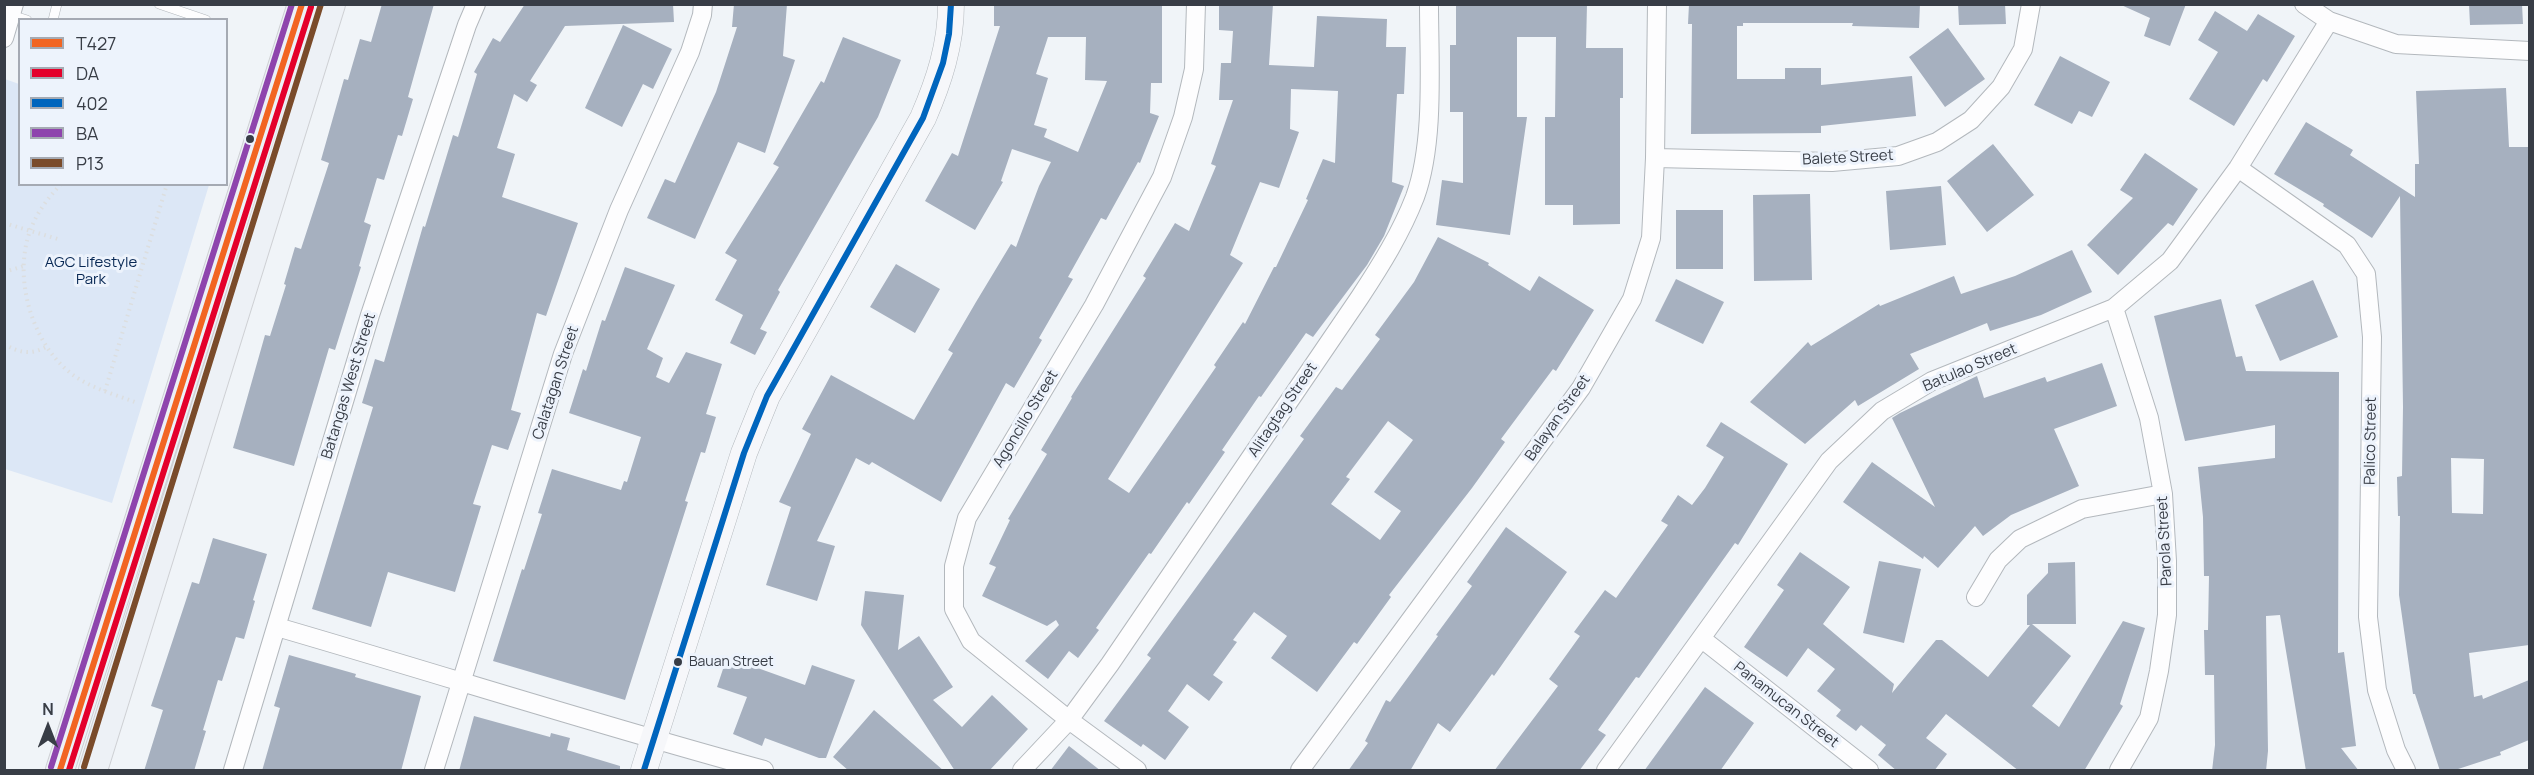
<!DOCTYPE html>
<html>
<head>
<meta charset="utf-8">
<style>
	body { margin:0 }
	#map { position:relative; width:2534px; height:775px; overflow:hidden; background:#f0f4f8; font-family:Manrope,sans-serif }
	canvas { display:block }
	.frame { position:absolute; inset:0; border:6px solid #383d46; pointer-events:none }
	.legend { position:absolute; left:18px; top:18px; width:210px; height:168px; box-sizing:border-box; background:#edf3fc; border:2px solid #a5aab3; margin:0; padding:8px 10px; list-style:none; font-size:18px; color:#383d46 }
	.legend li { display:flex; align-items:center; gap:12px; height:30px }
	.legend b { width:30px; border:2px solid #a5aab3 }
	.north { position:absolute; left:18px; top:697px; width:60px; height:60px; -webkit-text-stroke:4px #edf3fc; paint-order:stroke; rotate:0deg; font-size:16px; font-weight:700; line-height:24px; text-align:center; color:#383d46 }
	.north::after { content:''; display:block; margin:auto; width:21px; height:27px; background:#383d46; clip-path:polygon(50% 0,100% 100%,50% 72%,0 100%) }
</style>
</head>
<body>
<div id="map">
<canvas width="2534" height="775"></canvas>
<div class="frame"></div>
<ul class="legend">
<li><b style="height:8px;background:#f26522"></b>T427</li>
<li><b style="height:8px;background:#e4002b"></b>DA</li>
<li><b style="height:8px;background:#0065bd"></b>402</li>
<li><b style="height:8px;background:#8e44ad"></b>BA</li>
<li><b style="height:8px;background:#7a4b2a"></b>P13</li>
</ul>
<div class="north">N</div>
</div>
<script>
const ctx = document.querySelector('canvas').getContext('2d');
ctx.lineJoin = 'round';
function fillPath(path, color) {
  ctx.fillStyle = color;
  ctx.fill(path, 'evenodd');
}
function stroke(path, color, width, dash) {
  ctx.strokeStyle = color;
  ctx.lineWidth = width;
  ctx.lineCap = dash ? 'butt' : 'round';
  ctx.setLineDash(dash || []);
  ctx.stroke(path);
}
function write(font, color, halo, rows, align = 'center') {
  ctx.font = font + ' Manrope,sans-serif';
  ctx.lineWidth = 6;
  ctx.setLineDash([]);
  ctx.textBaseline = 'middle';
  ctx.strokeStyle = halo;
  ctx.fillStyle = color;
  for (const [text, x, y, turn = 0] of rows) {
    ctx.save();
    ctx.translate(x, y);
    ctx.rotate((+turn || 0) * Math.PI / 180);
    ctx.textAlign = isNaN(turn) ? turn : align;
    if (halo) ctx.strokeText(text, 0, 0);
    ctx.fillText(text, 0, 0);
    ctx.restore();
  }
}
const green = new Path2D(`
	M5 79 19 84 20 184 209 185 112 503 5 469Z`);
const building = new Path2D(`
	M382 4H434L408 97 413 99 402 136 398 135 384 180 377 178 364 222 371 225 359 266 361 267 335 350 329 348 294 466 233 448 265 335 270 336 286 285 284 284 295 247 301 249 329 163 321 160 344 79 348 80 360 39 371 42Z
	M525 4H673L674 22 565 26 530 81 537 85 527 102 514 94 497 148 515 154 502 197 578 223 546 316 537 313 511 410 521 413 508 450 492 445 473 504 481 506 455 592 388 572 371 627 312 609 373 407 362 403 375 359 384 362 423 226 425 227 453 135 458 137 477 74 474 72 493 38 500 42Z
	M734 4H787L783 56 795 60 765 153 738 142 695 239 647 218 665 179 675 183 716 92 737 27H732Z
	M994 4H1162V83H1151L1150 113 1159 116 1140 163 1138 162 1106 220 1101 218 1068 277 1073 279 1039 338 1042 340 1014 388 1006 383 941 502 872 462 869 465 856 458 817 541 835 546 817 601 766 585 791 507 779 502 811 434 802 429 831 375 914 420 953 353 948 350 976 302 1011 244 1016 247 1039 186 1051 162 1012 149 1001 181 1003 182 975 230 925 201 952 153 958 156 1000 26H994ZM1048 37H1086L1085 80 1107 81 1078 152 1044 137 1047 129 1034 125 1048 78 1036 74Z
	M1219 4H1273L1269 65 1314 67 1317 16 1387 19 1386 47H1406L1404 94H1397L1392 182 1404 186 1384 236 1367 265 1313 337 1306 333 1261 397 1259 396 1222 450 1225 452 1189 504 1187 502 1151 554 1149 553 1096 628 1099 630 1078 658 1069 651 1048 679 1025 661 1059 625 1056 620 1047 626 982 596 996 567 989 564 1010 520 1008 519 1047 454 1041 450 1072 398 1071 397 1146 278 1143 276 1175 223 1189 231 1216 166 1211 164 1233 100H1219L1221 63H1231L1233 31 1219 30ZM1291 89 1338 91 1335 163 1323 159 1306 199 1308 200 1276 267H1274L1245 324 1243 322 1214 365 1216 367 1129 493 1108 479 1243 263 1230 255 1260 182 1279 188 1299 132 1290 129Z
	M1456 4H1587L1586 48H1623V98H1620V224L1573 225V205H1545V117H1555L1556 37H1517V117H1527L1510 235 1436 225 1442 180 1463 183V112H1450V45H1456Z
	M1689 4H1920L1919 28 1852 26 1853 23H1743V26H1737V79H1785V68H1821V85L1912 76 1916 116 1821 126V133L1691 134 1692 24H1688Z
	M1958 4H2005L2006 24 1959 25Z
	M2119 4H2186L2170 46 2144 36 2150 18Z
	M2469 4H2522L2523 24 2470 25Z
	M2215 11 2247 31 2258 14 2295 36 2267 82 2263 79 2234 126 2189 99 2218 52 2198 40Z
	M623 25 672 49 653 89 643 84 622 127 585 108Z
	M1948 28 1985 79 1945 107 1909 57Z
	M843 37 901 60 878 117 778 290 780 292 760 329 767 332 755 355 730 343 743 315 715 300 737 260 725 253 779 167 773 164 821 81 824 83Z
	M2060 56 2110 82 2092 117 2079 111 2072 124 2034 105Z
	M2506 88 2509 147H2529L2528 339H2529V645L2469 653 2474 697 2482 695 2483 699 2529 680V740L2500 752 2501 755 2452 771H2440L2415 694H2413L2399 595 2400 516H2398L2397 477 2402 476 2403 407 2400 196 2372 238 2323 206 2324 204 2274 174 2306 122 2353 150 2350 155 2415 197V164H2419L2416 91ZM2451 458 2484 459 2483 514 2452 513Z
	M1993 144 2034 195 1987 232 1947 181Z
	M2145 153 2198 189 2173 226 2168 223 2118 275 2087 245 2133 198 2120 190Z
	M1941 186 1946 245 1890 250 1886 191Z
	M1810 194 1812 280 1754 281 1753 195Z
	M1676 210H1723V269H1676Z
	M1438 237 1489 263 1488 265 1530 291 1539 276 1594 310 1556 371 1553 369 1501 439 1505 442 1472 488 1389 595 1391 597 1357 644 1354 642 1317 692 1271 658 1287 636 1254 612 1233 640 1237 642 1213 675 1223 682 1209 701 1187 684 1168 711 1189 727 1165 760 1143 744 1141 747 1104 721 1151 658 1147 655 1304 439 1300 436 1336 387 1342 390 1380 339 1375 335 1414 282ZM1388 421 1413 440 1374 492 1401 511 1380 540 1331 504 1350 479 1346 477Z
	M2072 250 2092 292 2041 315 1990 331 1987 323 1910 354 1919 369 1858 406 1855 400 1805 444 1750 402 1808 342 1811 346 1879 304 1880 306 1954 276 1961 294 2015 276Z
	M896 264 940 289 915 333 870 307Z
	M625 267 675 285 647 349 663 358 656 377 669 383 686 352 722 364 706 414 716 417 705 453 701 452 685 501 688 502 625 700 493 661 522 569 524 570 542 514 538 513 552 469 621 490 624 481 627 482 641 437 569 413 583 369 586 371 602 320 605 321Z
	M1676 279 1724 302 1703 344 1655 321Z
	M2313 280 2338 337 2280 361 2255 305Z
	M2221 299 2236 357 2242 356 2246 371 2339 372 2338 653 2344 652 2356 746 2341 748 2359 771H2306L2280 615 2266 616 2268 751 2266 771H2212L2215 745 2214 675H2205L2204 630H2208L2209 576H2204L2203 517 2198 467 2275 458V425L2185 441 2154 316Z
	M2102 363 2117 406 2054 429 2079 486 2011 515 1983 536 1975 526 1938 568 1924 556 1923 559 1843 502 1872 462 1935 507 1892 418 1900 413 1977 376 1984 398 2045 377 2047 382Z
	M1721 422 1788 464 1738 545 1735 543 1639 678 1636 677 1598 730 1606 735 1579 771H1494L1558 686 1549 679 1580 636 1574 632 1605 590 1616 598 1668 525 1661 521 1678 495 1692 505 1705 488 1724 457 1706 446Z
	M1506 527 1567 572 1494 676 1492 674 1450 732 1438 723 1410 771H1348L1368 743 1365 741 1386 700 1390 702 1438 636 1436 635 1472 586 1467 582Z
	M213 538 267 554 253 600 255 601 244 639 236 637 222 681 218 680 203 730 206 731 194 771H144L163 710 151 706 192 582 199 584Z
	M1800 552 1850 587 1823 624 1894 684 1892 693 1936 640H1942L1988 677 2030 625H2027V595L2048 573V563L2075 562 2076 624H2032L2071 656 2032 706 2059 727 2123 621 2145 628 2120 704 2123 706 2084 771H2019L1946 714 1926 738 1947 754 1934 771H1897L1878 755 1886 745 1861 725 1856 731 1836 716 1841 710 1817 691 1835 669 1808 648 1787 677 1744 647 1784 590 1777 585Z
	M1879 561 1921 569 1904 643 1863 633Z
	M865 591 904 595 898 650 919 636 953 687 933 700 962 727 992 695 1028 729 989 771H955L861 625Z
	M289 655 356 674 355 677 421 696 401 771H262L280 708 274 706Z
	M727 657 805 685 812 665 855 680 826 758H819L765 738 762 746 733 734 747 697 717 687Z
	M1705 687 1754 723 1720 771H1644Z
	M874 710 944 771H849L833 757Z
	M474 716 550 737 551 733 570 738 567 750 620 766V771H459Z
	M1069 746 1101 771H1050Z`);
const path = new Path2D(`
	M61 184C47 199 35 215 29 234 13 282 34 349 76 377 94 389 116 395 135 402
	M4 223 61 240
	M4 272 24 266
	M4 344C19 353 31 355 46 347
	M105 391 167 184`);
const lane = new Path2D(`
	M159 4 206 20
	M11 15 27 20
	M53 20 57 4`);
const street = new Path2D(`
	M2304 4 2329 21 2396 44 2530 51
	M4 38 14 4
	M1655 158 1832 162 1898 156 1937 142 1971 120 2001 87 2023 49 2031 4
	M2238 168 2347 245 2366 274 2372 337 2368 617 2377 690 2396 750 2406 770
	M2114 308 2149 418 2163 494 2167 561V615L2159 671 2149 718 2119 770
	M1976 597 1998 560 2020 539 2082 509 2163 494
	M277 627C439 674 601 726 764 770
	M1702 639 1869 770
	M233 770 370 315 467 25 476 4
	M434 770 563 354 619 210 690 52 702 15 703 4
	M1022 770 1069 720 1110 664 1360 297C1381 265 1401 233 1415 197 1435 142 1429 63 1429 4
	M1137 770 1069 720 971 641 954 609V566L967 518 1094 305 1162 177 1183 117 1194 69 1196 4
	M1300 770 1581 388 1632 299 1651 238 1655 158 1657 4
	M1606 770 1829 461 1882 411 1932 381 2114 308 2170 261 2238 168 2329 21`);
const secondary = new Path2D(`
	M644 770 744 453 767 396 923 118C939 81 951 45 951 4`);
const primary = new Path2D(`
	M60 770 302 4
	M93 770 331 4`);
const bus1 = new Path2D(`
	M60 770 302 4`);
const bus2 = new Path2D(`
	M69 770 311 7`);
const bus3 = new Path2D(`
	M644 770 744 453 767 396 923 118 943 63 949 34 951 4`);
const bus4 = new Path2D(`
	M51 767 292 4`);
const bus5 = new Path2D(`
	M84 767 321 4`);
const markers = [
	[250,139,5,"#383d46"],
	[678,662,5,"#383d46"]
];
const busNames = [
	["Bauan Street",689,662]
];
const streetNames = [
	["Balete Street",1848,158,-3],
	["Batulao Street",1970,368,-23],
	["Calatagan Street",556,383,-72],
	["Batangas West Street",349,386,-73],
	["Alitagtag Street",1283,410,-56],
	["Balayan Street",1558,418,-55],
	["Agoncillo Street",1026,419,-59],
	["Palico Street",2371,441,-89],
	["Parola Street",2165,541,-93],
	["Panamucan Street",1786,705,38]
];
const parkNames = [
	["AGC Lifestyle",91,263],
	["Park",91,280]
];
fillPath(green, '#dce7f6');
fillPath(building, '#a6b0bf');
stroke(lane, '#b3b8bd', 10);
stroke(street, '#b3b8bd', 20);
stroke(secondary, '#b3b8bd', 27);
stroke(primary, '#ced0d4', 30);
stroke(path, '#dcdedf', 4, [1.5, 4.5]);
stroke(lane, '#fdfdfe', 9);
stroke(street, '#fdfdfe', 18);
stroke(secondary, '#f6f7fa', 26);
stroke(primary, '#edf1f6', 28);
stroke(bus1, '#f26522', 6);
stroke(bus2, '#e4002b', 6);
stroke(bus3, '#0065bd', 6);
stroke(bus4, '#8e44ad', 6);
stroke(bus5, '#7a4b2a', 6);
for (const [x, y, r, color] of markers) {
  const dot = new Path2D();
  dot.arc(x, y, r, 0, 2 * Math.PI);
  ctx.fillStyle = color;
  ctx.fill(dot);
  stroke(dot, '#edf3fc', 2);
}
write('14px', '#383d46', '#edf3fc', busNames, 'left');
write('15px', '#383d46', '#edf3fc', streetNames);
write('15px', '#082854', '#edf3fc', parkNames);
</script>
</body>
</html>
